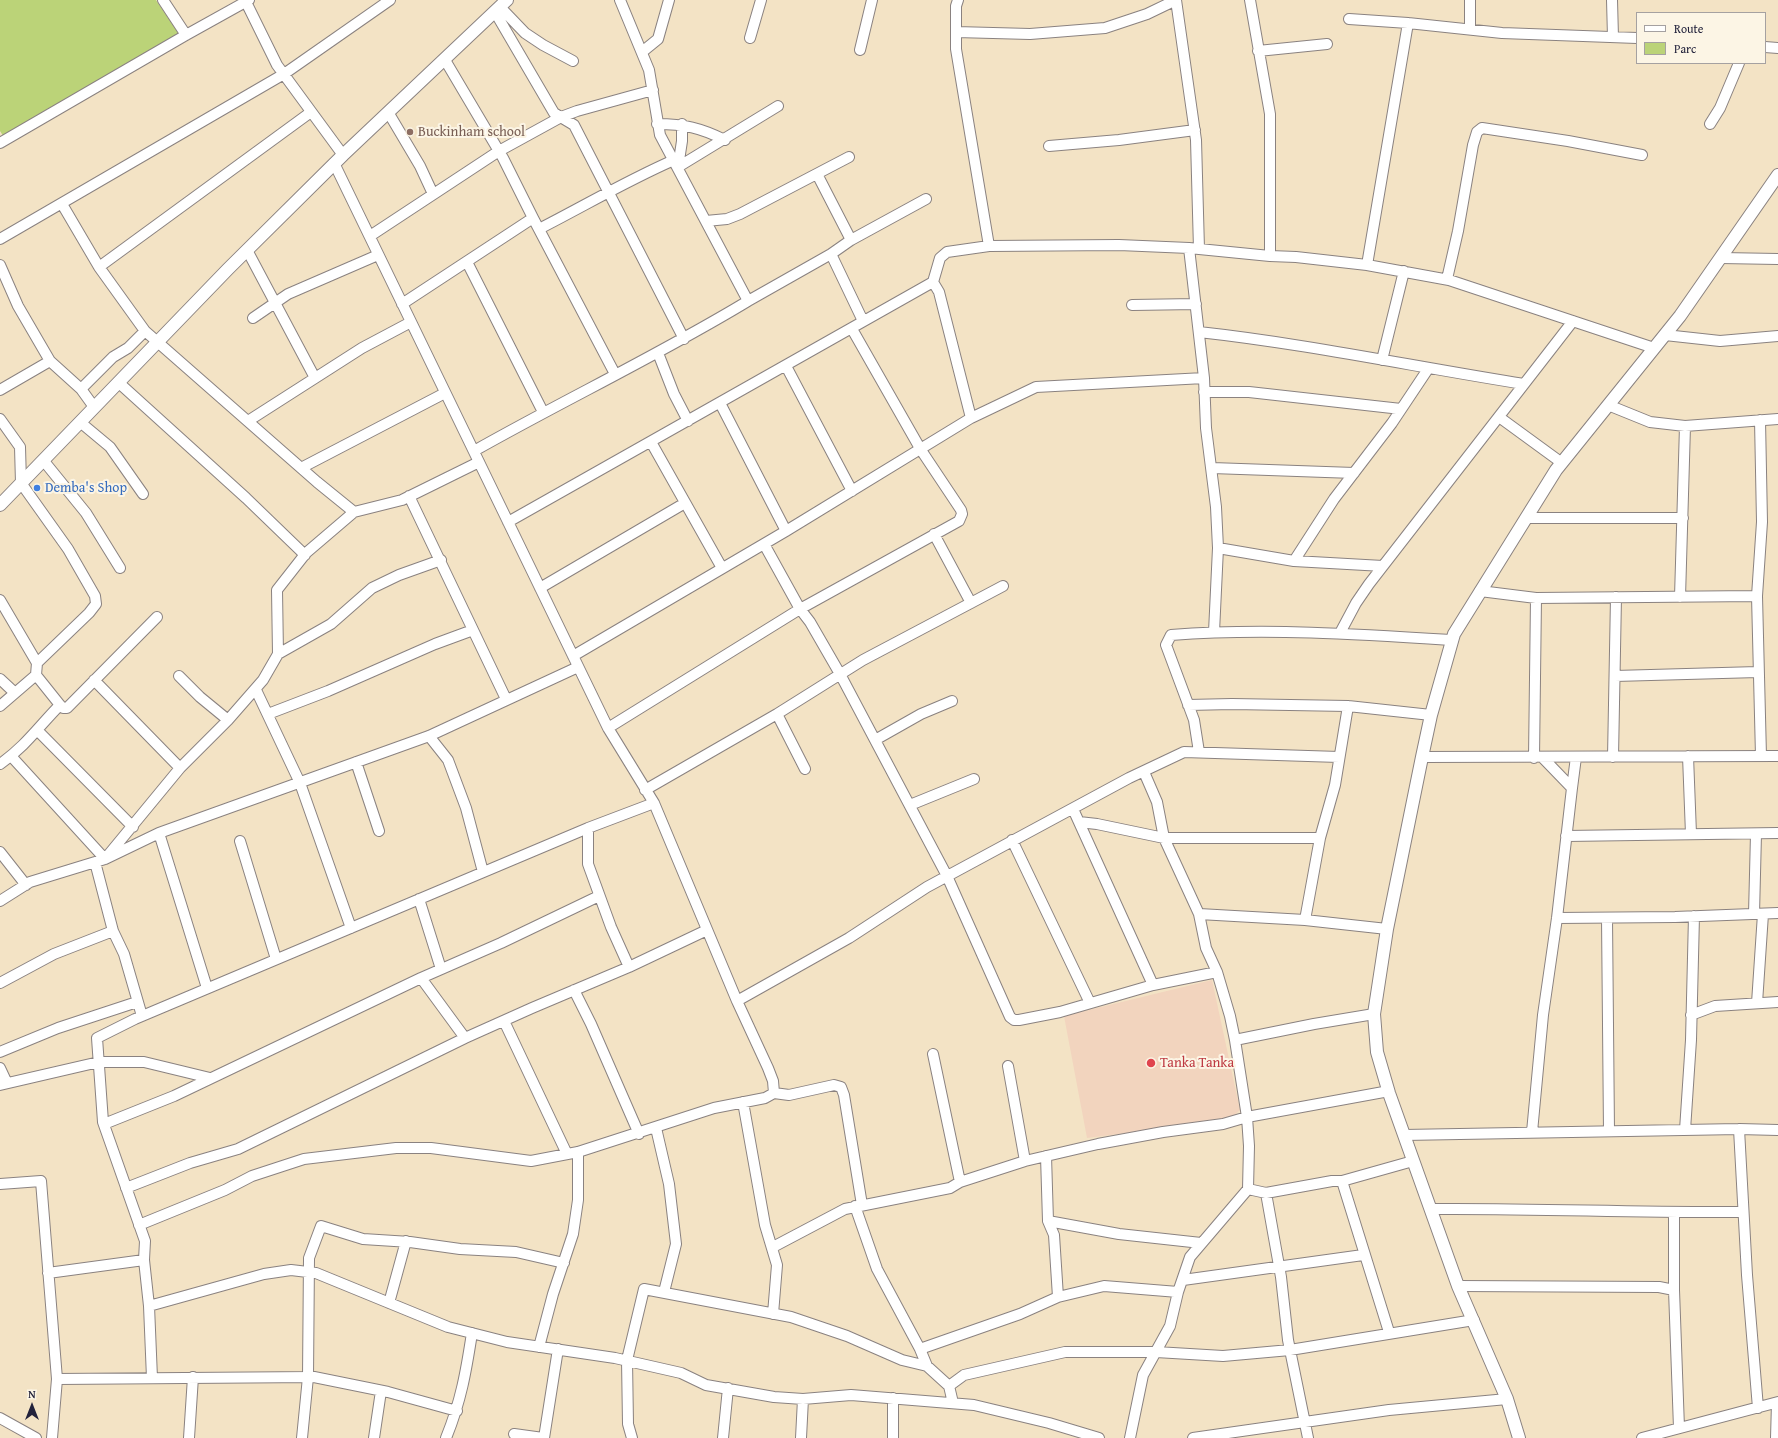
<!DOCTYPE html>
<html>
<head>
<meta charset="utf-8">
<style>
	body { margin:0 }
	#map { position:relative; width:1778px; height:1438px; overflow:hidden; background:#f3e3c5; font-family:"Gentium Book Plus",serif }
	canvas { display:block }
	.legend { position:absolute; left:1636px; top:12px; width:130px; height:52px; box-sizing:border-box; background:#fcf5e5; border:1px solid #a5a1a1; margin:0; padding:5px 7px; list-style:none; font-size:12px; color:#22223b }
	.legend li { display:flex; align-items:center; gap:8px; height:20px }
	.legend b { width:20px; border:1px solid #a5a1a1 }
	.north { position:absolute; left:12px; top:1386px; width:40px; height:40px; -webkit-text-stroke:3px #fcf5e5; paint-order:stroke; rotate:0deg; font-size:11px; font-weight:700; line-height:16px; text-align:center; color:#22223b }
	.north::after { content:''; display:block; margin:auto; width:14px; height:18px; background:#22223b; clip-path:polygon(50% 0,100% 100%,50% 72%,0 100%) }
</style>
</head>
<body>
<div id="map">
<canvas width="1778" height="1438"></canvas>
<ul class="legend">
<li><b style="height:5px;background:#fff"></b>Route</li>
<li><b style="height:11px;background:#bbd378"></b>Parc</li>
</ul>
<div class="north">N</div>
</div>
<script>
const ctx = document.querySelector('canvas').getContext('2d');
ctx.lineJoin = 'round';
function fillPath(path, color) {
  ctx.fillStyle = color;
  ctx.fill(path, 'evenodd');
}
function stroke(path, color, width, dash) {
  ctx.strokeStyle = color;
  ctx.lineWidth = width;
  ctx.lineCap = dash ? 'butt' : 'round';
  ctx.setLineDash(dash || []);
  ctx.stroke(path);
}
function write(font, color, halo, rows, align = 'center') {
  ctx.font = font + ' "Gentium Book Plus",serif';
  ctx.lineWidth = 4;
  ctx.setLineDash([]);
  ctx.textBaseline = 'middle';
  ctx.strokeStyle = halo;
  ctx.fillStyle = color;
  for (const [text, x, y, turn = 0] of rows) {
    ctx.save();
    ctx.translate(x, y);
    ctx.rotate((+turn || 0) * Math.PI / 180);
    ctx.textAlign = isNaN(turn) ? turn : align;
    if (halo) ctx.strokeText(text, 0, 0);
    ctx.fillText(text, 0, 0);
    ctx.restore();
  }
}
const built = new Path2D(`
	M1212 980 1240 1110 1229 1120 1087 1138 1064 1016Z`);
const green = new Path2D(`
	M0 0H156L179 34 5 139 0 131Z`);
const minor = new Path2D(`
	M163 0 186 35
	M958 0 956 6V49L989 246
	M1250 0 1270 114V256
	M1470 0V29
	M1612 0 1613 37
	M246 2 277 65 343 155
	M500 7 525 33 543 45 573 61
	M495 12 554 113 574 125 684 339
	M1349 19 1408 23 1502 33 1637 38
	M956 32 1030 34 1105 28 1147 14 1176 0 1196 140 1199 249
	M750 38 761 0
	M1765 47 1778 48
	M860 50 872 0
	M1258 51 1327 44
	M642 52 658 39 669 0
	M445 60 503 158 533 218 615 374
	M388 112 420 166 433 194
	M657 124C684 124 701 128 725 140
	M1710 124 1720 108 1739 63
	M0 143 186 35 249 0
	M1049 146 1119 140 1195 130
	M334 163 608 728 654 803 737 1001 768 1068 773 1081 774 1093
	M678 167 778 106
	M678 167 682 141V124
	M62 204 99 267 145 331 317 482 354 512 402 500 479 462
	M706 221 727 219 740 214 849 157
	M539 229C584 206 628 180 674 160
	M370 236 499 151 561 117 577 111 653 90
	M0 239 284 74 390 0
	M851 240 926 199
	M1189 248 1204 378 1206 428 1216 507 1218 548 1214 632
	M247 250 315 378
	M831 254 863 321
	M1721 258 1778 259
	M467 262 543 412
	M0 265 18 306 50 361 81 389 94 407
	M1367 265 1408 23
	M99 267 311 112
	M1447 279 1458 231 1473 145 1477 132 1482 128 1568 141 1642 155
	M748 301 831 254 851 240 817 174
	M402 304 533 218
	M1132 305 1196 304
	M253 318 288 294 378 255
	M1199 332C1308 344 1416 367 1524 384
	M1665 335 1720 341 1778 336
	M658 353 674 394 688 421
	M1382 360 1404 271
	M786 366 852 491
	M118 382 246 498 305 555
	M81 389 113 357 128 348 145 331
	M0 390 50 361
	M1204 392H1249L1401 409
	M720 403 786 531
	M1608 405 1650 422 1685 426 1778 419
	M1499 417 1562 463
	M971 418 939 292 933 282 940 258 947 252 989 246 1119 245 1189 248 1270 256 1296 257 1367 265 1449 280 1654 348
	M0 419 20 447 21 483 68 549 95 596 96 604 89 613 37 663 36 675 0 706
	M1760 420 1762 522 1757 596 1761 756
	M248 421 362 348 411 322
	M80 422 110 447 143 494
	M651 442 722 568
	M474 451C564 400 659 355 748 301L660 135 649 70 620 0
	M43 460 86 513 120 568
	M301 468 445 393
	M1212 468 1354 473
	M409 496 506 699
	M1526 518H1683
	M508 522 933 282
	M934 534 971 603
	M764 544 800 609 810 622 840 674 947 876 1010 1017 1014 1020H1019L1060 1012 1153 985 1217 972
	M1218 548 1294 561 1383 566
	M1294 561 1334 499 1392 423 1428 369
	M540 588 685 503
	M1480 591 1536 598 1757 596
	M1680 597 1685 426
	M0 600 37 663
	M1340 633 1356 603 1369 584 1573 321
	M278 654 331 624 372 588 399 575 441 560
	M573 656 786 531 971 418 1036 387 1204 378
	M179 676 200 697 228 720
	M1615 676 1758 672
	M0 679 15 693
	M94 680 180 768
	M256 690 300 783 351 928
	M60 705 63 708H67L157 617
	M1188 705 1232 704 1348 706 1431 715
	M268 714 328 691 435 644 473 630
	M777 714 805 769
	M608 728 800 609 959 521 962 514 961 510 921 450 852 329
	M38 731 133 827
	M429 736 448 760 466 808 483 872
	M875 740 921 714 952 701
	M1199 752 1194 720 1166 645 1171 635C1264 628 1358 634 1451 640
	M11 756 105 859 180 768 228 720 263 680 278 654 277 590 306 553 354 512
	M1688 756 1691 834
	M1422 757 1778 756
	M1613 757 1616 597
	M1534 758 1536 598
	M356 762 379 831
	M0 764C25 747 40 725 60 705L36 675
	M1144 772 1157 802 1164 838 1199 914 1206 948 1217 972 1230 1016 1235 1040
	M1572 788 1576 757
	M645 790 777 714 863 660 1003 586
	M910 805 974 779
	M1073 809 1153 985
	M1079 822 1097 824 1164 838H1320
	M588 828V864L611 927 629 967
	M159 833 207 988
	M1566 836 1778 833
	M1012 840 1090 1003
	M240 841 276 959
	M0 852 26 885
	M95 862 113 931 124 954 142 1016
	M419 899 441 969
	M0 901 30 882 105 859 159 833 429 736 578 667
	M1199 914 1305 920 1387 929
	M1754 914 1756 834
	M1557 918 1675 917 1778 913
	M1607 918 1609 1131
	M1305 920 1320 838 1335 785 1348 706
	M421 978 465 1038
	M0 983 54 954 113 931
	M574 990 591 1024 639 1134
	M737 1001 849 938 927 887 1129 778 1184 752 1339 757
	M1757 1003 1763 914
	M1691 1015 1715 1006 1778 1002
	M504 1021 567 1154
	M0 1052 58 1028 137 1002
	M933 1054 960 1182
	M1008 1066 1025 1161
	M0 1068 7 1083
	M0 1085 99 1062H144L210 1078
	M743 1102 765 1225 777 1265 773 1314
	M104 1124 174 1096 421 978 501 943 599 896
	M656 1128 669 1184 676 1244 664 1292
	M1739 1129 1747 1275 1758 1408
	M1685 1130 1691 1040 1694 916
	M1532 1132 1543 1015 1557 918 1572 788 1543 758
	M1404 1135 1739 1129 1778 1130
	M1046 1156 1048 1221 1054 1235 1058 1297
	M1342 1181 1389 1332
	M0 1184 41 1181 57 1379 52 1438
	M126 1188 190 1163 238 1149 465 1038 532 1008 629 967 707 930
	M1248 1189 1266 1193 1332 1181H1342L1413 1161
	M1266 1193 1281 1277 1288 1340 1308 1438
	M855 1206 877 1269 920 1349 927 1366
	M1431 1209C1535 1208 1639 1213 1743 1212
	M1674 1213V1290L1679 1428
	M1048 1221 1119 1234 1201 1243
	M139 1225 225 1190 252 1176 304 1159 396 1148H431L531 1161 578 1152 714 1108 765 1098 774 1093 789 1095 834 1085 841 1087 844 1095 862 1205
	M773 1247 845 1209 950 1188 960 1182 1025 1161 1098 1144 1163 1132 1223 1124 1247 1117 1389 1091
	M48 1273 144 1260
	M1183 1280 1363 1255
	M1458 1286 1659 1287 1674 1290
	M389 1303 406 1241
	M149 1306 144 1260 145 1241 103 1122 97 1038 135 1019 588 828 654 803
	M539 1347 553 1294 573 1234 578 1200V1152
	M920 1349 1020 1314 1058 1297 1104 1286 1178 1292
	M152 1378 149 1306 264 1274 291 1270 316 1273 448 1327 507 1342 615 1358 681 1373 706 1385 774 1397 803 1399 851 1395 974 1405 1049 1423 1099 1438
	M57 1379 314 1377 388 1392 457 1411
	M949 1386 964 1375 1065 1352H1156L1223 1356 1290 1350 1474 1320
	M0 1418 36 1438
	M514 1434 543 1438
	M189 1438 193 1377
	M302 1438 308 1377 309 1258 321 1226 363 1239 410 1242 460 1249 516 1252 564 1263
	M374 1438 381 1391
	M446 1438C461 1401 466 1372 472 1333
	M544 1438 558 1349
	M632 1438 628 1424 627 1360 644 1289 791 1317 847 1336 902 1360 927 1366 949 1386 953 1403
	M723 1438 728 1388
	M801 1438 803 1399
	M893 1438V1398
	M1130 1438 1143 1375 1170 1326 1178 1292 1190 1257 1248 1189 1249 1146 1247 1117 1235 1040 1314 1024 1374 1014
	M1193 1438 1389 1410 1507 1399
	M1642 1438 1778 1402
	M1776 1438 1777 1403`);
const tertiary = new Path2D(`
	M0 505 228 269 343 155 507 0
	M1519 1438 1507 1399 1458 1286 1389 1093 1377 1052 1374 1014 1387 929 1422 757 1431 715 1454 634 1556 470 1680 316 1778 175`);
const markers = [
	[410,132,4,"#8d6e63"],
	[37,488,4,"#3f7fe0"],
	[1151,1063,5,"#e0444e"]
];
const educationNames = [
	["Buckinham school",418,132]
];
const shopNames = [
	["Demba's Shop",45,488]
];
const healthNames = [
	["Tanka Tanka",1160,1063]
];
fillPath(built, '#f2d4be');
fillPath(green, '#bbd378');
stroke(minor, '#8a8280', 12);
stroke(tertiary, '#8a8280', 14);
stroke(minor, '#fff', 10);
stroke(tertiary, '#fff', 12);
for (const [x, y, r, color] of markers) {
  const dot = new Path2D();
  dot.arc(x, y, r, 0, 2 * Math.PI);
  ctx.fillStyle = color;
  ctx.fill(dot);
  stroke(dot, '#fcf5e5', 1.5);
}
write('14px', '#785e54', '#fcf5e5', educationNames, 'left');
write('14px', '#366cbe', '#fcf5e5', shopNames, 'left');
write('14px', '#be3a42', '#fcf5e5', healthNames, 'left');
</script>
</body>
</html>
